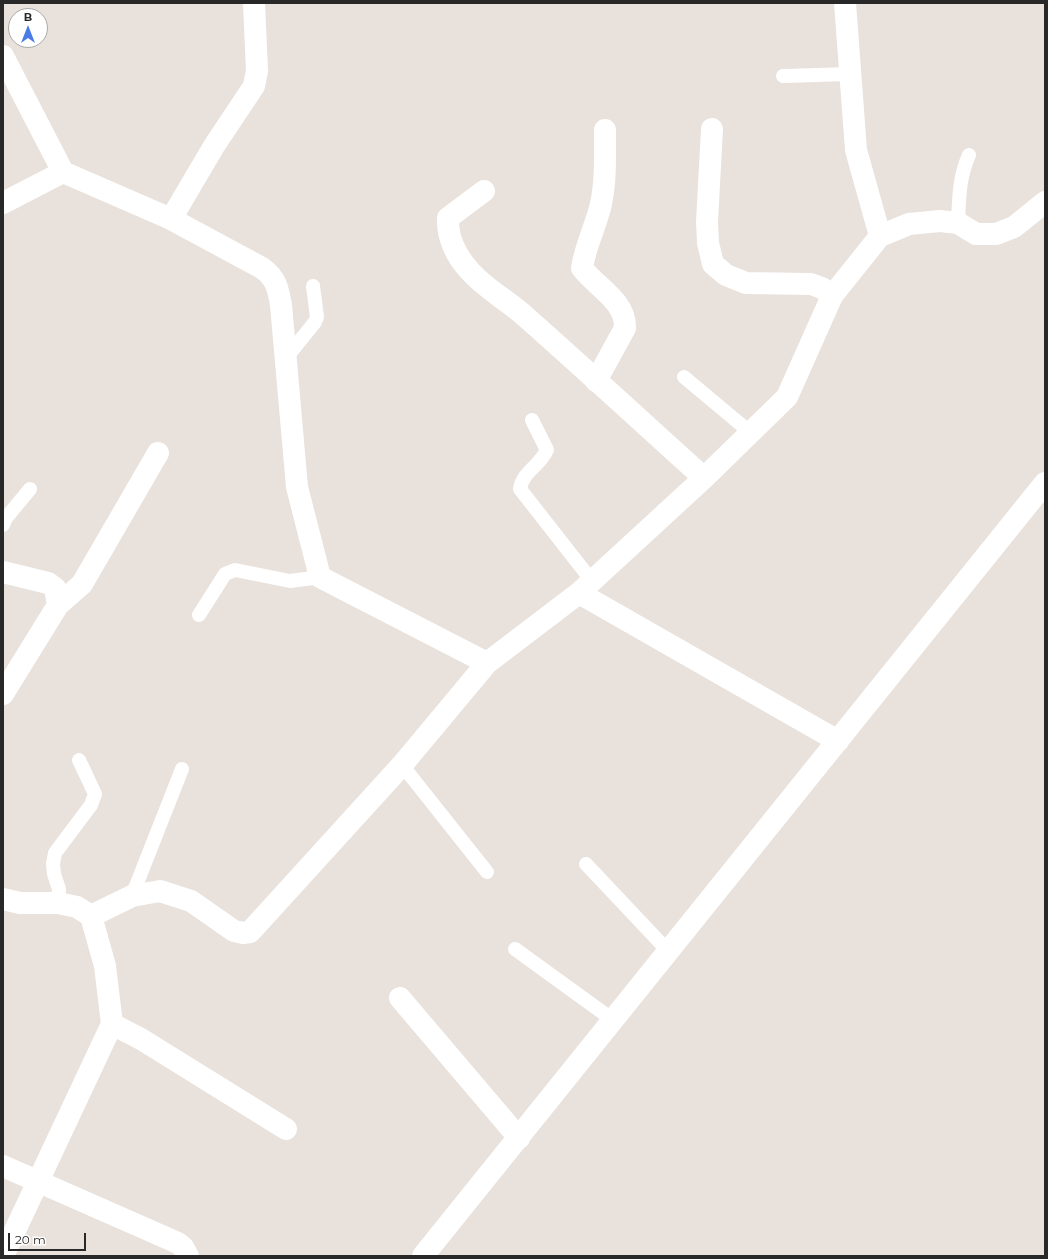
<!DOCTYPE html>
<html>
<head>
<meta charset="utf-8">
<style>
	body { margin:0 }
	#map { position:relative; width:1048px; height:1259px; overflow:hidden; background:#e9e1db; font-family:Montserrat,sans-serif }
	canvas { display:block }
	.frame { position:absolute; inset:0; border:4px solid #282828; pointer-events:none }
	.north { position:absolute; left:8px; top:8px; width:40px; height:40px; box-sizing:border-box; background:#fff; border:1px solid #a9a9a9; border-radius:50%; rotate:0deg; font-size:11px; font-weight:700; line-height:16px; text-align:center; color:#282828 }
	.north::after { content:''; display:block; margin:auto; width:14px; height:18px; background:#4a7be7; clip-path:polygon(50% 0,100% 100%,50% 72%,0 100%) }
	.scale { position:absolute; left:8px; top:1233px; width:78px; height:18px; box-sizing:border-box; border:2px solid #282828; border-top:0; padding-left:5px; font-size:12px; line-height:14px; white-space:nowrap; color:#282828; -webkit-text-stroke:3px #fff; paint-order:stroke }
</style>
</head>
<body>
<div id="map">
<canvas width="1048" height="1259"></canvas>
<div class="frame"></div>
<div class="north">B</div>
<div class="scale">20 m</div>
</div>
<script>
const ctx = document.querySelector('canvas').getContext('2d');
ctx.lineJoin = 'round';
function stroke(path, color, width, dash) {
  ctx.strokeStyle = color;
  ctx.lineWidth = width;
  ctx.lineCap = dash ? 'butt' : 'round';
  ctx.setLineDash(dash || []);
  ctx.stroke(path);
}
const service = new Path2D(`
	M783 76 850 74
	M958 223C959 199 959 177 969 155
	M286 358 315 322 317 317 313 286
	M684 377 751 433
	M532 420 547 450C539 467 523 471 520 489L592 581
	M3 525 6 518 30 489
	M199 615 225 574 235 570 290 581 320 577
	M402 765 487 872
	M586 864 669 952
	M132 896 182 769
	M58 903 59 889 54 874 53 864 55 853 91 805 95 794 79 760
	M515 949 613 1020`);
const minor = new Path2D(`
	M845 3 856 150 880 236
	M3 56 63 172 171 219 262 268C276 278 278 288 281 305L297 487 320 577 487 663
	M712 129 707 222 708 243 713 264 726 275 746 283 811 284 822 288 832 296
	M484 191 448 218C447 237 456 256 469 270 485 289 509 301 527 318 587 371 645 425 704 478
	M3 203 63 172
	M171 219 214 146 254 86 257 71 254 3
	M596 381 625 328C626 301 597 288 582 268 585 246 596 226 601 204 606 180 605 155 605 130
	M3 572 48 583 55 588 58 605 3 694
	M579 593 838 741
	M58 605 82 584 158 453
	M3 899 20 903H58L77 907 91 916 105 966 112 1024 3 1256
	M91 916 132 896 160 891 191 901 234 931 243 933 250 932 402 765 487 663 579 593 704 478 787 397 832 296 880 236 909 224 940 221 958 223 976 234H996L1014 227 1045 202
	M400 998 519 1138
	M112 1024 141 1039 286 1129
	M3 1166 178 1243 183 1247 188 1256
	M423 1256 1045 483`);
stroke(service, '#fff', 14);
stroke(minor, '#fff', 22);
</script>
</body>
</html>
